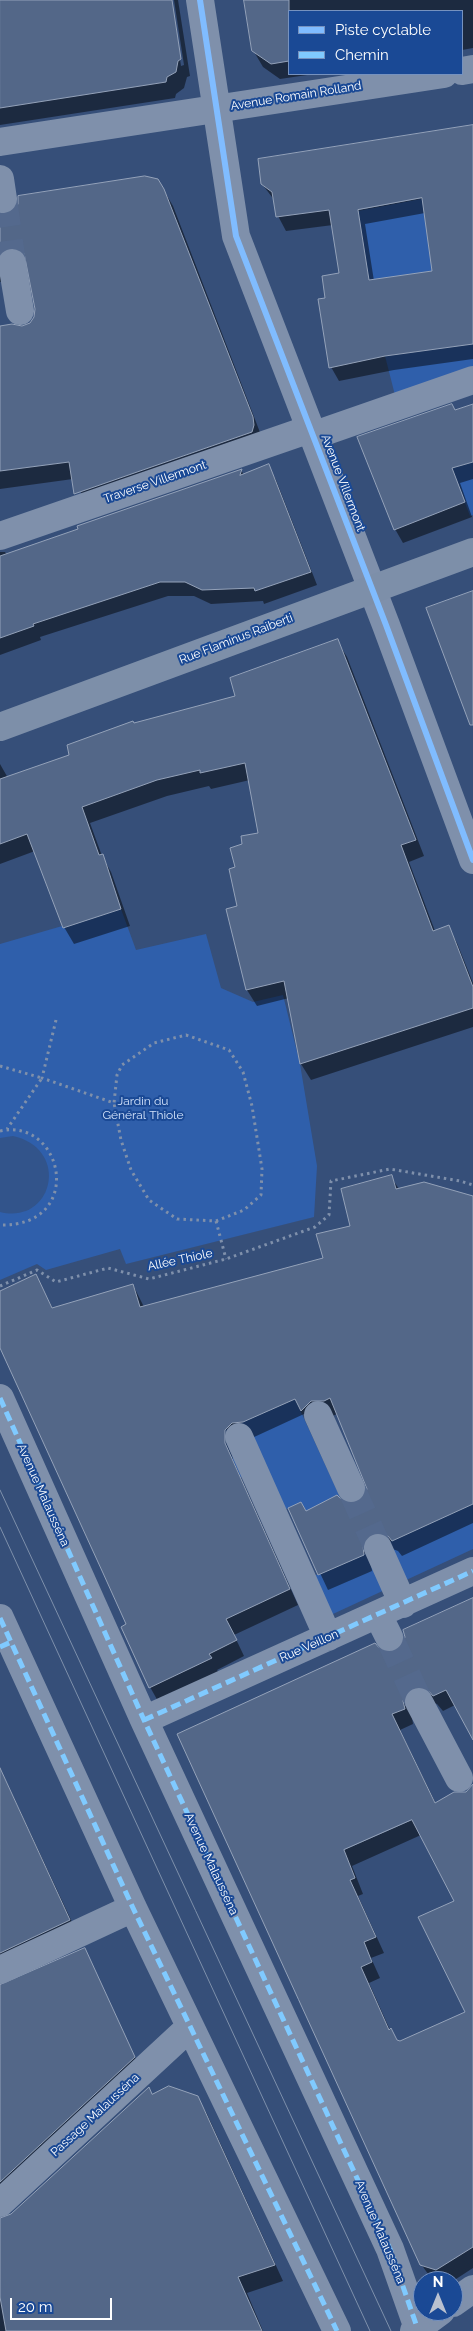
<!DOCTYPE html>
<html>
<head>
<meta charset="utf-8">
<style>
	body { margin:0 }
	#map { position:relative; width:473px; height:2331px; overflow:hidden; background:#364f79; font-family:Raleway,sans-serif }
	canvas { display:block }
	.legend { position:absolute; left:288px; top:10px; width:175px; height:65px; box-sizing:border-box; background:#1a4995; border:1px solid #7692bf; margin:0; padding:6px 9px; list-style:none; font-size:15px; color:#fff }
	.legend li { display:flex; align-items:center; gap:10px; height:25px }
	.legend b { width:25px; border:1px solid #7692bf }
	.north { position:absolute; left:413px; top:2271px; width:50px; height:50px; box-sizing:border-box; background:#1a4995; border:1px solid #7692bf; border-radius:50%; rotate:0deg; font-size:14px; font-weight:700; line-height:20px; text-align:center; color:#fff }
	.north::after { content:''; display:block; margin:auto; width:18px; height:22px; background:#b9c1d0; clip-path:polygon(50% 0,100% 100%,50% 72%,0 100%) }
	.scale { position:absolute; left:10px; top:2298px; width:102px; height:22px; box-sizing:border-box; border:2px solid #fff; border-top:0; padding-left:6px; font-size:15px; line-height:18px; white-space:nowrap; color:#fff; -webkit-text-stroke:4px #1a4995; paint-order:stroke }
</style>
</head>
<body>
<div id="map">
<canvas width="473" height="2331"></canvas>
<ul class="legend">
<li><b style="height:6px;background:#80bcff"></b>Piste cyclable</li>
<li><b style="height:6px;background:#80caff"></b>Chemin</li>
</ul>
<div class="north">N</div>
<div class="scale">20 m</div>
</div>
<script>
const ctx = document.querySelector('canvas').getContext('2d');
ctx.lineJoin = 'round';
function fillPath(path, color) {
  ctx.fillStyle = color;
  ctx.fill(path, 'evenodd');
}
function stroke(path, color, width, dash) {
  ctx.strokeStyle = color;
  ctx.lineWidth = width;
  ctx.lineCap = dash ? 'butt' : 'round';
  ctx.setLineDash(dash || []);
  ctx.stroke(path);
}
function write(font, color, halo, rows, align = 'center') {
  ctx.font = font + ' Raleway,sans-serif';
  ctx.lineWidth = 4;
  ctx.setLineDash([]);
  ctx.textBaseline = 'middle';
  ctx.strokeStyle = halo;
  ctx.fillStyle = color;
  for (const [text, x, y, turn = 0] of rows) {
    ctx.save();
    ctx.translate(x, y);
    ctx.rotate((+turn || 0) * Math.PI / 180);
    ctx.textAlign = isNaN(turn) ? turn : align;
    if (halo) ctx.strokeText(text, 0, 0);
    ctx.fillText(text, 0, 0);
    ctx.restore();
  }
}
const green = new Path2D(`
	M447 194 424 210 437 290 366 281 367 269 358 211Z
	M473 344V371L396 399 385 356Z
	M473 462V515L470 516 452 468Z
	M121 909 136 950 206 934 221 988 253 1002 283 995 300 1064 317 1166 314 1217 126 1264 120 1249 46 1270 37 1264 0 1280V944Z
	M295 1399 341 1499 307 1513 301 1502 280 1512 245 1476 237 1479 218 1433Z
	M473 1504V1549L320 1620 303 1581Z`);
const water = new Path2D(`
	M13 1136C71 1149 53 1225 0 1212V1138Z`);
const shadow = new Path2D(`
	M0 0H171L181 66 184 65 174 0H178L190 76 187 77 184 88 176 94 175 98 0 125Z
	M245 0H473V48L462 50V11H289V74H314L280 79 263 67 253 50Z
	M473 127V359L394 370 339 381 331 367 326 299 341 274 333 225 286 231 278 216 275 201 262 184ZM425 213 433 272 374 281 365 224Z
	M163 189 173 206 261 435 82 494 73 479 0 489V327L22 328 30 324 36 317 37 308 28 265 19 264 5 281 0 282V215Z
	M473 405V479L460 483 472 517 403 543 395 529Z
	M268 466 276 480 317 585 264 604 263 601 211 604 194 596H168L40 637 41 640 0 655V552H5L7 555 241 470 244 475Z
	M337 641 347 657 424 856 409 862 435 931 448 927 457 943 473 983V1027L311 1080 301 1064 289 998 257 1006 247 990 228 910 238 907 237 868 244 845 260 834 250 780 211 789 209 786 167 796 90 823 102 856 111 872 130 926 74 944 64 927 35 851 0 864V764L8 778 71 756 134 724 236 697Z
	M391 1177 399 1189 473 1196V1523L402 1556 398 1551 390 1548 371 1562 372 1571 328 1590 290 1509 305 1512 357 1504 364 1498 368 1489 337 1414 311 1426 304 1414 252 1438 232 1452 233 1460 298 1605 234 1635 244 1656 217 1670 220 1674 159 1703 150 1687 128 1625 0 1346V1293L36 1276 53 1309 133 1285 144 1307 324 1259Z
	M473 1599V1738L455 1705 443 1711 437 1704 430 1702 412 1717 413 1724 400 1730 436 1804 467 1793 473 1784V2268L453 2281H433L421 2264 179 1734 380 1651 388 1654 396 1652ZM421 1835 456 1902 467 2013 398 2042 390 2030 369 1983 380 1978 371 1958 384 1953 358 1896 363 1894 352 1866Z
	M0 1768 79 1937 0 1975Z
	M84 1949 143 2074 0 2207V1986Z
	M152 2096 197 2097 207 2114 283 2281 247 2293 263 2331H0V2219L11 2215Z`);
const building = new Path2D(`
	M0 0H172L181 59 178 61 176 72 167 77 166 82 0 108Z
	M244 0H289V61L271 64 252 51Z
	M473 125V344L385 356 329 368 318 299 325 298 322 276 339 273 329 210 276 217 272 192 261 184 258 159ZM422 198 432 271 369 280 358 210Z
	M145 176 158 179 164 189 253 417 254 425 252 432 74 494 69 462 0 471V326L12 324 22 326 30 323 34 317 35 309 24 253 18 249 10 248 0 254V214L13 211 18 204V196Z
	M452 404 455 410 473 404V462L452 468 465 502 394 530 357 437Z
	M269 464 311 572 255 591 254 588 202 590 185 582H160L33 624 34 626 0 638V556L78 529 77 526 242 469 240 475Z
	M473 591V725H470L426 608Z
	M338 639 416 840 401 845 433 931 449 925 473 987V1008L300 1064 284 981 246 990 226 909 237 906 229 869 235 867 230 848 242 844 241 836 258 833 245 763 200 773V770L157 780 82 807 99 855 103 854 121 909 63 928 27 834 0 844V779L69 755 67 745 133 721 134 723 235 696 230 678Z
	M392 1175 396 1189 424 1182 473 1196V1504L392 1541 388 1536 380 1533 371 1534 365 1539 363 1546 364 1555 318 1575 288 1508 301 1502 306 1511 337 1495 342 1500 349 1503 357 1502 363 1497 367 1489 330 1398 324 1401H311L301 1411 295 1399 243 1422 232 1423 225 1430V1443L290 1589 226 1619 237 1640 209 1654 212 1658 149 1688 121 1627 126 1624 103 1573 0 1348V1291L36 1274 52 1308 133 1284 140 1307 323 1258 316 1234 350 1226 341 1189Z
	M473 1598V1740L446 1690 433 1696 427 1689 420 1686 412 1688 406 1694 403 1701 405 1709 392 1714 435 1803 454 1792H466L473 1784V2247L436 2270 420 2265 177 1734 375 1643 381 1650 389 1653 396 1651 402 1645 405 1637 403 1630ZM412 1820 454 1901 418 1917 465 2012 400 2041 397 2040 391 2028 389 2030 361 1967 372 1962 364 1942 376 1937 350 1880 355 1878 344 1850Z
	M0 1768 70 1920 0 1953Z
	M85 1948 135 2057 0 2182V1985Z
	M169 2086 198 2096 275 2265 238 2277 262 2331H6L0 2297V2218L11 2214 149 2087 152 2094Z`);
const minorTunnel = new Path2D(`
	M3 199 12 263
	M351 1488 378 1548
	M389 1637 419 1702`);
const path = new Path2D(`
	M56 1020 42 1078 114 1103 117 1075 122 1065 154 1043 186 1035 229 1050 243 1072 252 1106 262 1169 261 1195 244 1210 216 1221 177 1219 149 1200 131 1170 121 1140 114 1103
	M0 1066 42 1078 7 1129
	M0 1131C64 1117 86 1227 0 1225
	M216 1221 226 1259
	M0 1286 37 1270 56 1282 108 1268 149 1279 226 1259 315 1227 329 1215 331 1181 390 1169 460 1181 473 1185`);
const minor = new Path2D(`
	M200 0 236 236 386 625 473 860
	M462 71 473 69
	M0 142 444 74
	M0 179 3 199
	M12 263 20 311
	M312 436 473 380
	M0 536 310 429
	M0 1398 144 1720 390 2249 419 2331
	M318 1415 351 1488
	M239 1437 328 1637
	M378 1548 403 1604
	M378 1615 389 1637
	M0 1618 133 1908 337 2331
	M419 1702 459 1778
	M144 1720 473 1571
	M0 1970 133 1908
	M0 2203 190 2027
	M453 2303 473 2289
	M414 2331 441 2311`);
const major = new Path2D(`
	M0 727 473 552`);
const tram = new Path2D(`
	M0 1490 391 2331
	M0 1527 370 2331`);
const quiet = new Path2D(`
	M0 1398 144 1720 390 2249 417 2327
	M0 1618 133 1908 337 2331
	M0 1647 11 1642
	M144 1720 473 1571`);
const cycleway = new Path2D(`
	M200 0 236 236 386 625 473 860`);
const streetNames = [
	["Avenue Romain Rolland",296,96,-9],
	["Traverse Villermont",155,482,-19],
	["Avenue Villermont",343,483,69],
	["Rue Flaminus Raiberti",236,639,-21],
	["Allée Thiole",180,1260,-12],
	["Avenue Malausséna",43,1495,66],
	["Rue Veillon",309,1646,-24],
	["Avenue Malausséna",211,1864,65],
	["Passage Malausséna",95,2115,-43],
	["Avenue Malausséna",380,2232,67]
];
const parkNames = [
	["Jardin du",143,1101],
	["Général Thiole",143,1115]
];
fillPath(green, '#2f5fab');
fillPath(water, '#32548b');
fillPath(shadow, '#0007');
fillPath(building, '#536788');
stroke(building, '#94a2b9', 1);
stroke(minorTunnel, '#54698d', 28, [28, 14]);
stroke(path, '#7f90ab', 3, [2.5, 4]);
stroke(minor, '#7f90ab', 28);
stroke(major, '#7d8fa9', 28);
stroke(tram, '#7e90ab', 1);
stroke(quiet, '#80caff', 5, [10, 5]);
stroke(cycleway, '#80bcff', 6);
write('12px', '#fff', '#1a4995', streetNames);
write('12px', '#d3e3fb', '#1a4995', parkNames);
</script>
</body>
</html>
